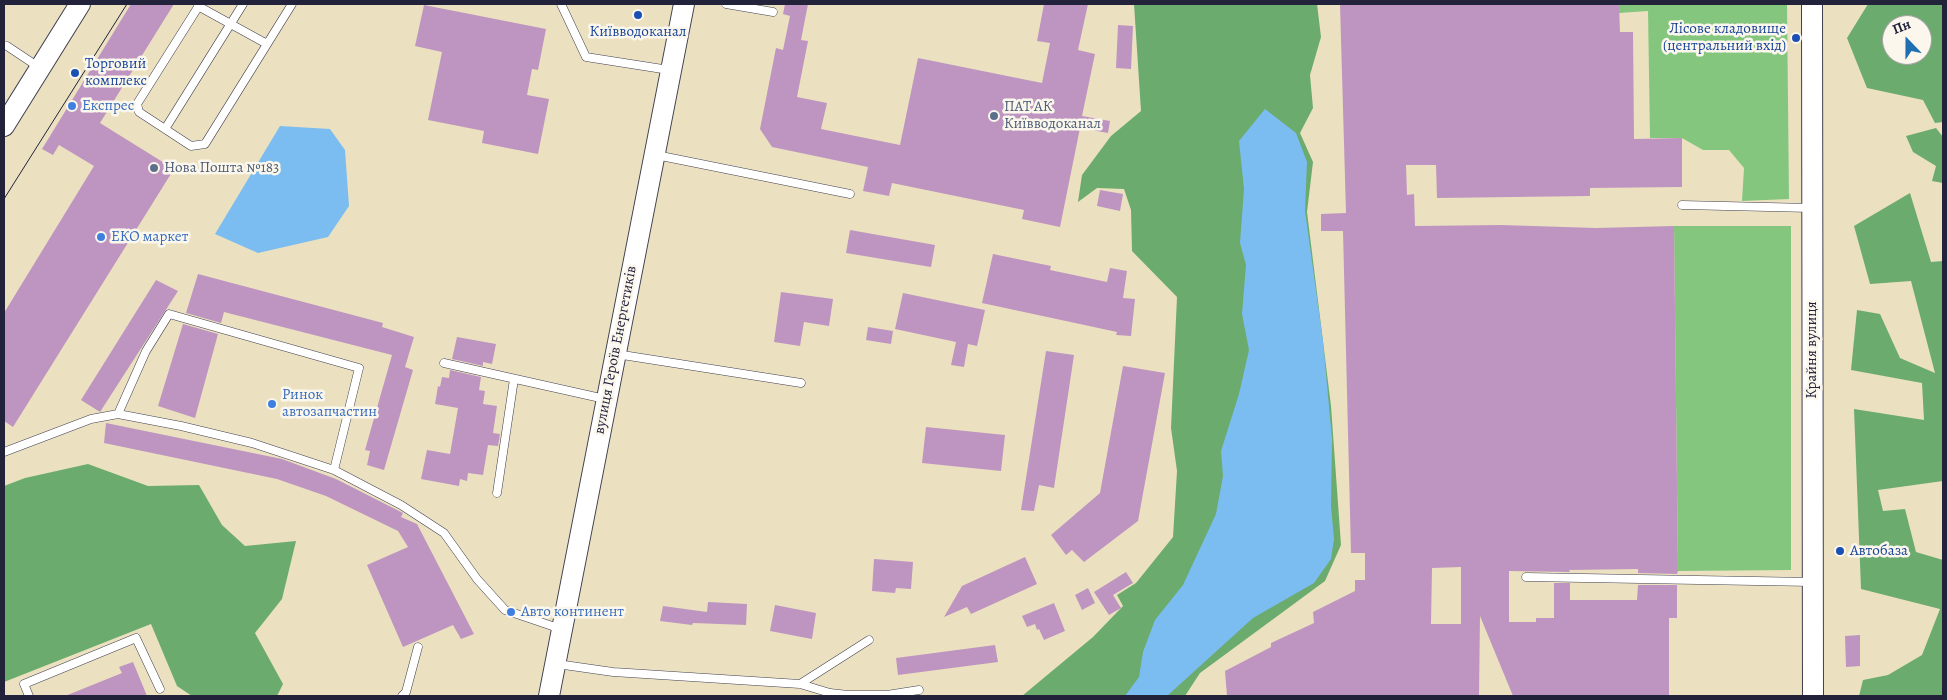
<!DOCTYPE html>
<html>
<head>
<meta charset="utf-8">
<style>
	body { margin:0 }
	#map { position:relative; width:1947px; height:700px; overflow:hidden; background:#ebe1c0; font-family:Alegreya,serif }
	canvas { display:block }
	.frame { position:absolute; inset:0; border:5px solid #22223b; pointer-events:none }
	.north { position:absolute; left:1882px; top:15px; width:50px; height:50px; box-sizing:border-box; background:#fbf7ec; border:1px solid #a4a2a5; border-radius:50%; rotate:338deg; font-size:14px; font-weight:700; line-height:20px; text-align:center; color:#22223b }
	.north::after { content:''; display:block; margin:auto; width:18px; height:22px; background:#1f6fb2; clip-path:polygon(50% 0,100% 100%,50% 72%,0 100%) }
</style>
</head>
<body>
<div id="map">
<canvas width="1947" height="700"></canvas>
<div class="frame"></div>
<div class="north">Пн</div>
</div>
<script>
const ctx = document.querySelector('canvas').getContext('2d');
ctx.lineJoin = 'round';
function fillPath(path, color) {
  ctx.fillStyle = color;
  ctx.fill(path, 'evenodd');
}
function stroke(path, color, width, dash) {
  ctx.strokeStyle = color;
  ctx.lineWidth = width;
  ctx.lineCap = dash ? 'butt' : 'round';
  ctx.setLineDash(dash || []);
  ctx.stroke(path);
}
function write(font, color, halo, rows, align = 'center') {
  ctx.font = font + ' Alegreya,serif';
  ctx.lineWidth = 5;
  ctx.setLineDash([]);
  ctx.textBaseline = 'middle';
  ctx.strokeStyle = halo;
  ctx.fillStyle = color;
  for (const [text, x, y, turn = 0] of rows) {
    ctx.save();
    ctx.translate(x, y);
    ctx.rotate((+turn || 0) * Math.PI / 180);
    ctx.textAlign = isNaN(turn) ? turn : align;
    if (halo) ctx.strokeText(text, 0, 0);
    ctx.fillText(text, 0, 0);
    ctx.restore();
  }
}
const green = new Path2D(`
	M1619 4H1787L1789 199 1742 201 1744 168 1729 150H1703L1682 138H1650L1648 11 1619 13Z
	M1674 226H1791V570L1678 571Z`);
const forest = new Path2D(`
	M1134 4H1317L1321 37 1310 75 1313 108 1300 133 1313 162 1307 212 1331 406 1341 545 1325 581 1200 673 1185 696H1022L1093 637 1123 606 1117 595 1136 583 1173 537 1177 471 1171 428 1177 297 1132 251 1131 210 1124 189 1097 188 1078 202 1082 175 1111 136 1141 111Z
	M1868 4H1943V122L1935 123 1923 100 1867 88 1847 38ZM1892 25H1922V55H1892Z
	M1936 128 1943 137V183L1932 181 1936 166 1913 152 1906 136Z
	M1910 193 1931 262 1943 261V481L1878 490 1883 511 1905 509 1916 552 1943 560V696H1859L1863 680 1888 675 1922 655 1940 609 1861 589 1854 409 1924 420 1922 383 1851 370 1857 310 1880 314 1900 358 1935 373 1911 281 1870 284 1854 226Z
	M88 464 148 486 199 485 222 525 245 546 296 541 282 599 255 633 283 684 277 696H192L177 686 151 624 4 682V486L25 478Z`);
const water = new Path2D(`
	M1265 109 1296 133 1307 162 1305 211 1323 341 1332 439 1331 506 1334 539 1331 559 1314 583 1253 618 1167 696H1125L1139 677 1143 652 1155 620 1183 585 1216 514 1223 476 1221 451 1239 394 1249 350 1242 314 1246 265 1240 243 1244 189 1239 141Z
	M280 126 330 129 345 150 349 206 328 237 258 253 215 234Z`);
const building = new Path2D(`
	M131 4H174L100 123 174 169 13 427 4 421V313L94 166 59 145 53 155 42 149Z
	M785 4H808L801 40 808 41 797 97 827 103 821 129 900 145 918 58 1042 83 1050 43 1037 41 1044 4H1088L1078 50 1095 54 1082 116 1110 121 1108 133 1080 128 1060 227 1022 219 1024 210 892 183 889 196 863 191 868 167 772 147 760 129 776 48 783 50 790 16 783 14Z
	M1340 4H1619L1620 32H1633L1634 139 1682 138V187L1590 188V196L1437 198 1436 165H1406L1407 195 1414 194 1415 226 1501 225 1596 228 1674 226 1678 571 1677 574 1638 573V569L1569 570 1570 572 1509 571V622H1536V618H1554V583H1570V600H1637L1638 585H1677V618H1669V696H1513L1480 616 1479 696H1227L1225 671 1271 647V643L1314 623 1313 612 1355 591V580H1365V553H1351L1343 231H1321V214L1346 213ZM1461 567V624H1431L1432 568Z
	M424 5 546 29 538 70 532 69 527 95 549 99 538 154 482 143 484 131 428 120 442 52 415 46Z
	M1118 25 1133 26 1131 69 1116 68Z
	M1100 190 1123 194 1120 211 1097 206Z
	M850 230 935 245 931 267 846 253Z
	M993 254 1051 266 1050 270 1107 282 1110 268 1127 271 1123 298 1135 299 1131 336 1116 335 1117 332 982 303Z
	M198 274 383 323 382 327 414 337 405 367 413 370 384 470 367 465 370 451 365 450 392 355 224 312 221 323 186 313Z
	M156 280 178 291 100 412 81 400Z
	M781 292 833 299 829 326 804 322 800 346 774 342Z
	M903 293 985 310 977 346 968 344 964 367 951 365 956 342 895 329Z
	M183 324 218 334 195 418 158 406Z
	M868 327 893 331 891 344 866 340Z
	M457 337 496 344 492 364 483 362V366L452 359Z
	M1046 351 1074 355 1054 488 1039 485 1034 511 1021 510Z
	M1123 366 1165 373 1138 521 1084 562 1072 550 1066 555 1051 535 1100 493Z
	M450 370 481 377 479 390 485 391 483 404 497 406 493 433 500 434 498 446 488 445 483 475 468 473 467 481 460 479 459 486 421 479 427 450 450 454 458 408 435 404 438 386 440 387 442 377 449 378Z
	M106 423 282 459 336 479 403 513 401 517 417 524 474 634 461 639 453 625 403 647 367 565 408 547 398 531 326 496 277 479 104 443Z
	M926 427 1005 435 1001 471 922 463Z
	M1025 557 1037 584 971 614 967 607 944 617 962 586Z
	M874 559 913 562 911 589 896 588 895 593 872 591Z
	M1126 572 1133 583 1113 595 1121 608 1109 615 1094 592Z
	M1088 588 1095 603 1082 610 1075 595Z
	M708 602 747 604 746 625 693 623 692 625 660 621 663 606 707 612Z
	M1054 603 1065 631 1044 640 1039 629 1037 630 1035 624 1027 627 1022 616Z
	M775 605 816 613 812 639 770 631Z
	M1860 635V666L1846 667 1845 636Z
	M995 645 998 662 898 675 896 658Z
	M133 662 147 696H65L122 673 119 667Z`);
const service = new Path2D(`
	M200 4 137 104 139 112 191 146 205 144 292 4
	M561 4 586 57 669 70
	M726 4 773 12
	M198 6 267 44
	M7 46 40 68
	M165 129 243 4
	M656 155 850 194
	M1682 205 1811 208
	M616 354 801 383
	M444 363 605 399
	M118 414 146 351 169 314 359 368 334 470
	M4 452 91 419 118 414 181 426 252 443 334 470 401 505 444 533 477 579 505 610 561 629
	M497 493 514 379
	M1526 577 1812 582
	M557 664 613 672 800 684 830 693 848 695H887L919 690
	M800 684 869 640
	M29 696 24 684 136 638 160 689
	M402 696 406 692 418 647`);
const tertiary = new Path2D(`
	M1812 4 1813 696
	M4 126 80 4
	M549 696 684 4`);
const tram = new Path2D(`
	M4 199 127 4`);
const markers = [
	[638,15,5,"#1a4fb4"],
	[1796,38,5,"#1a4fb4"],
	[75,73,5,"#1a4fb4"],
	[72,106,5,"#3f7fe0"],
	[994,116,5,"#5c6f8a"],
	[154,168,5,"#5c6f8a"],
	[101,237,5,"#3f7fe0"],
	[272,404,5,"#3f7fe0"],
	[1840,551,5,"#1a4fb4"],
	[511,612,5,"#3f7fe0"]
];
const transitNames = [
	["Лісове кладовище",1786,29,"right"],
	["(центральний вхід)",1786,46,"right"],
	["Київводоканал",638,32,"center"],
	["Торговий",85,64],
	["комплекс",85,81],
	["Автобаза",1850,551]
];
const shopNames = [
	["Експрес",82,106],
	["ЕКО маркет",111,237],
	["Ринок",282,395],
	["автозапчастин",282,412],
	["Авто континент",521,612]
];
const serviceNames = [
	["ПАТ АК",1004,107],
	["Київводоканал",1004,124],
	["Нова Пошта №183",164,168]
];
const streetNames = [
	["вулиця Героїв Енергетиків",616,350,-79],
	["Крайня вулиця",1812,350,-90]
];
fillPath(green, '#85c67f');
fillPath(forest, '#6cab6e');
fillPath(water, '#7bbdf1');
fillPath(building, '#be95c0');
stroke(service, '#403f4f', 9);
stroke(tertiary, '#403f4f', 22);
stroke(service, '#fff', 8);
stroke(tertiary, '#fff', 20);
stroke(tram, '#22223b', 1);
for (const [x, y, r, color] of markers) {
  const dot = new Path2D();
  dot.arc(x, y, r, 0, 2 * Math.PI);
  ctx.fillStyle = color;
  ctx.fill(dot);
  stroke(dot, '#fbf7ec', 2);
}
write('15px', '#164399', '#fbf7ec', transitNames, 'left');
write('15px', '#366cbe', '#fbf7ec', shopNames, 'left');
write('15px', '#4e5e75', '#fbf7ec', serviceNames, 'left');
write('15px', '#22223b', '#fbf7ec', streetNames);
</script>
</body>
</html>
